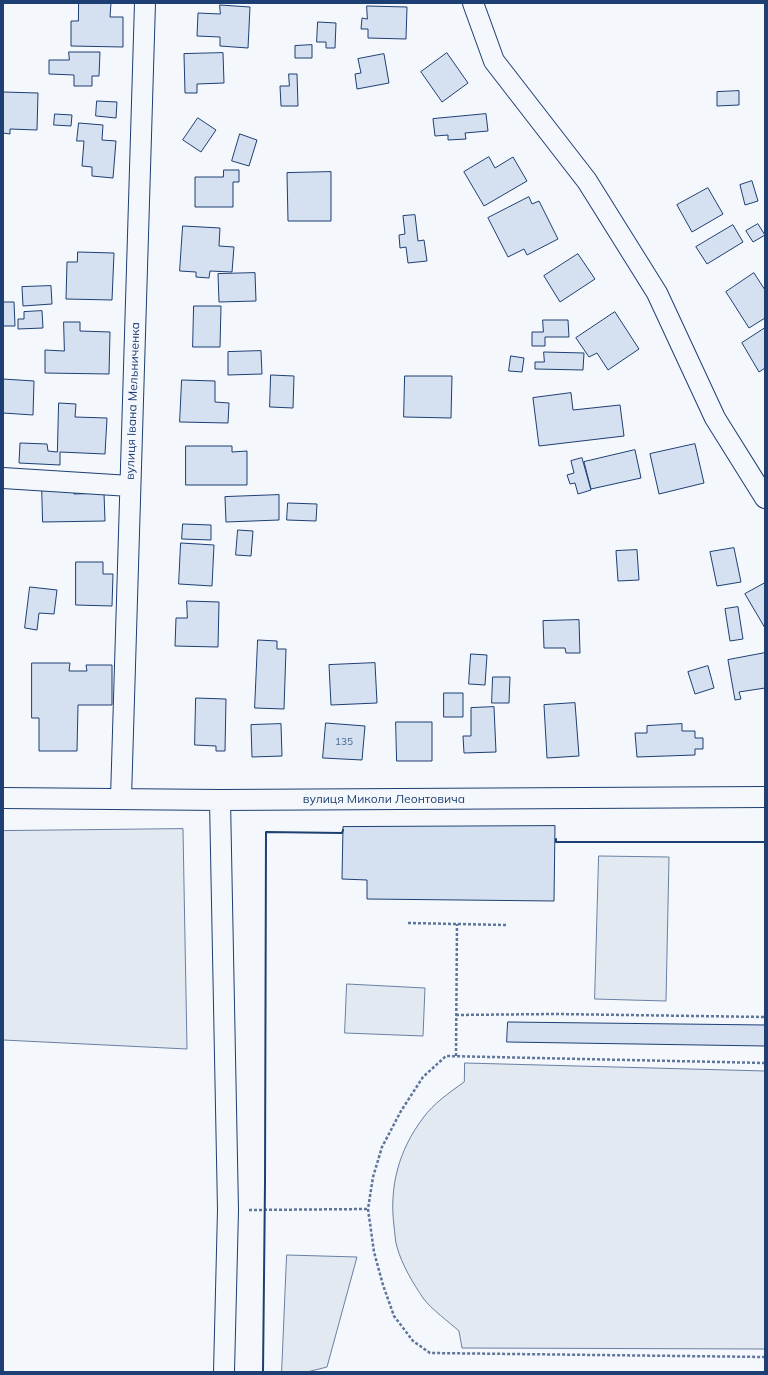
<!DOCTYPE html>
<html>
<head>
<meta charset="utf-8">
<style>
	body { margin:0 }
	#map { position:relative; width:768px; height:1375px; overflow:hidden; background:#f4f7fb; font-family:Mulish,sans-serif }
	canvas { display:block }
	.frame { position:absolute; inset:0; border:4px solid #1d3f73; pointer-events:none }
</style>
</head>
<body>
<div id="map">
<canvas width="768" height="1375"></canvas>
<div class="frame"></div>
</div>
<script>
const ctx = document.querySelector('canvas').getContext('2d');
ctx.lineJoin = 'round';
function fillPath(path, color) {
  ctx.fillStyle = color;
  ctx.fill(path, 'evenodd');
}
function stroke(path, color, width, dash) {
  ctx.strokeStyle = color;
  ctx.lineWidth = width;
  ctx.lineCap = dash ? 'butt' : 'round';
  ctx.setLineDash(dash || []);
  ctx.stroke(path);
}
function write(font, color, halo, rows, align = 'center') {
  ctx.font = font + ' Mulish,sans-serif';
  ctx.lineWidth = 3;
  ctx.setLineDash([]);
  ctx.textBaseline = 'middle';
  ctx.strokeStyle = halo;
  ctx.fillStyle = color;
  for (const [text, x, y, turn = 0] of rows) {
    ctx.save();
    ctx.translate(x, y);
    ctx.rotate((+turn || 0) * Math.PI / 180);
    ctx.textAlign = isNaN(turn) ? turn : align;
    if (halo) ctx.strokeText(text, 0, 0);
    ctx.fillText(text, 0, 0);
    ctx.restore();
  }
}
const green = new Path2D(`
	M183 829 187 1049 3 1040V831Z
	M599 856 669 857 666 1001 595 999Z
	M347 984 425 988 423 1036 345 1033Z
	M465 1063 765 1071V1349L462 1348 459 1331C449 1322 431 1309 423 1298 413 1283 402 1265 397 1247 395 1241 395 1233 394 1226 389 1186 399 1150 423 1118 434 1103 449 1093 464 1082Z
	M287 1255 357 1257 327 1367 307 1372H282Z`);
const building = new Path2D(`
	M79 3H111L110 17H123V47L71 46V21H78Z
	M220 5 250 7 248 48 220 46V37L197 36 198 13 220 14Z
	M367 6 407 7 406 39 368 38V29H361L362 18 367 19Z
	M318 22 336 23 335 48H326V42H317Z
	M312 45V58H295V46Z
	M69 52H100L99 76H92V86H74V75L49 74V60H69Z
	M223 53 224 83 197 84V93H185L184 54Z
	M447 53 468 83 442 102 421 72Z
	M384 54 389 83 357 89 355 74 361 73 358 59Z
	M289 74H297L298 106H281L280 86H289Z
	M739 91V105L717 106V92Z
	M3 92 38 93 37 130 10 129V134L3 133Z
	M97 101 117 102 116 118 96 116Z
	M55 114 72 115 71 126 54 125Z
	M486 114 488 131 465 133 466 139 448 140V135L435 136 433 119Z
	M198 118 216 130 201 152 183 140Z
	M79 123 103 125 102 140 116 141 113 178 92 176V167L82 166 84 141H77Z
	M240 134 257 140 249 166 232 161Z
	M489 157 495 168 513 157 527 181 484 206 464 172Z
	M224 170H239V182H233V207H195V177H223Z
	M331 172V221H288L287 173Z
	M752 181 758 201 745 205 740 185Z
	M708 188 723 214 692 232 677 205Z
	M529 197 532 204 539 201 558 239 527 255 524 249 508 257 488 218Z
	M415 215 418 241 424 240 427 261 408 263 406 247 400 248 399 235 405 234 403 216Z
	M758 224 765 235 753 242 746 231Z
	M733 225 743 242 707 264 696 247Z
	M183 226 220 228 219 246 234 247 232 272 210 271 209 278 196 277V272L180 271Z
	M78 252 114 253 112 300 66 299 67 262H77Z
	M578 254 595 279 560 302 544 276Z
	M255 273 256 301 219 302 218 274Z
	M754 273 765 290V318L749 328 726 292Z
	M51 286 52 304 23 306 22 287Z
	M3 302H14L15 326H3Z
	M194 306H221L220 347H193Z
	M42 311 43 328 18 329V319H24V312Z
	M615 312 639 349 608 370 597 353 589 357 576 338Z
	M543 320H568L569 337H545V346H532V332H543Z
	M64 322H80V331L110 332 109 374 45 373V350L64 351Z
	M765 328V368L759 372 742 343Z
	M261 351 262 374 228 375V352Z
	M544 352 584 353 583 370 535 369V362H544Z
	M511 356 524 358 522 372 509 371Z
	M271 375 294 376 293 408 270 407Z
	M405 376H452L451 418 404 417Z
	M3 379 34 381 33 415 3 413Z
	M182 380 215 381V402L229 403 228 423 180 422Z
	M571 393 573 410 620 405 624 436 539 446 533 398Z
	M59 403 76 404 75 417 107 418 105 454 60 452V465L19 463 20 443 47 444 48 451 57 452Z
	M695 444 704 483 659 494 650 454Z
	M186 446H232V452L247 451V485H186Z
	M635 450 641 478 591 489 584 462Z
	M582 458 591 490 578 494 575 483 570 484 567 475 574 473 571 461Z
	M42 486H73L74 494 104 493 105 521 43 522Z
	M279 495V520L226 522 225 497Z
	M288 503 317 504 316 521 287 520Z
	M183 524 211 525V540L182 539Z
	M238 530 253 531 251 556 236 555Z
	M181 543 214 545 212 586 179 584Z
	M734 548 741 582 717 586 710 552Z
	M637 550 639 580 618 581 616 551Z
	M76 562H103V574H113L112 606 76 605Z
	M765 583V628L745 594Z
	M30 587 57 590 54 614 39 613 37 630 25 628Z
	M187 601 219 602 218 647 175 646 176 618H187Z
	M738 607 743 639 730 641 725 609Z
	M579 620 580 653H566L565 648H544L543 621Z
	M258 640 277 641V649H286L284 709 255 708Z
	M765 653V688L739 692 741 699 735 700 728 660Z
	M471 654 487 655 485 685 469 684Z
	M32 663H70L69 671H87L86 665H112V705H78L77 751H39V718H32Z
	M375 663 377 703 331 705 329 665Z
	M708 666 714 688 695 694 688 672Z
	M493 677H510L509 703H492Z
	M444 693H463V717H444Z
	M196 698 226 699 225 751H216V746L195 745Z
	M575 703 579 756 547 758 544 705Z
	M494 707 496 752 464 753 463 736H471V708Z
	M396 722H432V761H397Z
	M326 723 365 726 362 760 323 758Z
	M281 724 282 756 252 757 251 725Z
	M682 724V731H695V738H703V749H695V755L637 757 635 733H647V726Z
	M555 826 554 901 367 899V880L342 879 343 827Z
	M508 1022 765 1025V1046L507 1042Z`);
const path = new Path2D(`
	M408 923 506 925
	M456 1015 556 1014 765 1017
	M456 1056 457 924
	M765 1063 446 1056 423 1077 401 1111 382 1147 373 1177 368 1209 374 1252 383 1285 394 1316 413 1341 430 1353 765 1357
	M249 1210 368 1209`);
const street = new Path2D(`
	M473 3 494 61 587 181 657 293 715 418 765 498
	M3 478 130 486
	M3 798 220 800 765 797
	M121 798 145 3
	M220 800 228 1210 224 1372`);
const wall = new Path2D(`
	M556 839V842H765
	M263 1372 265 1183 266 832 342 833 343 830`);
const numberNames = [
	["135",344,742]
];
const streetNames = [
	["вулиця Івана Мельниченка",133,401,-88],
	["вулиця Миколи Леонтовича",384,799]
];
fillPath(green, '#e3e9f0');
stroke(green, '#687fa3', 1);
fillPath(building, '#d5e0f0');
stroke(building, '#1d3f73', 1);
stroke(street, '#1d3f73', 22);
stroke(path, '#5e769c', 2.5, [3, 2]);
stroke(street, '#f4f7fb', 20);
stroke(wall, '#1d3f73', 2);
write('10px', '#4b6792', null, numberNames);
write('12px', '#1d3f73', '#f4f7fb', streetNames);
</script>
</body>
</html>
